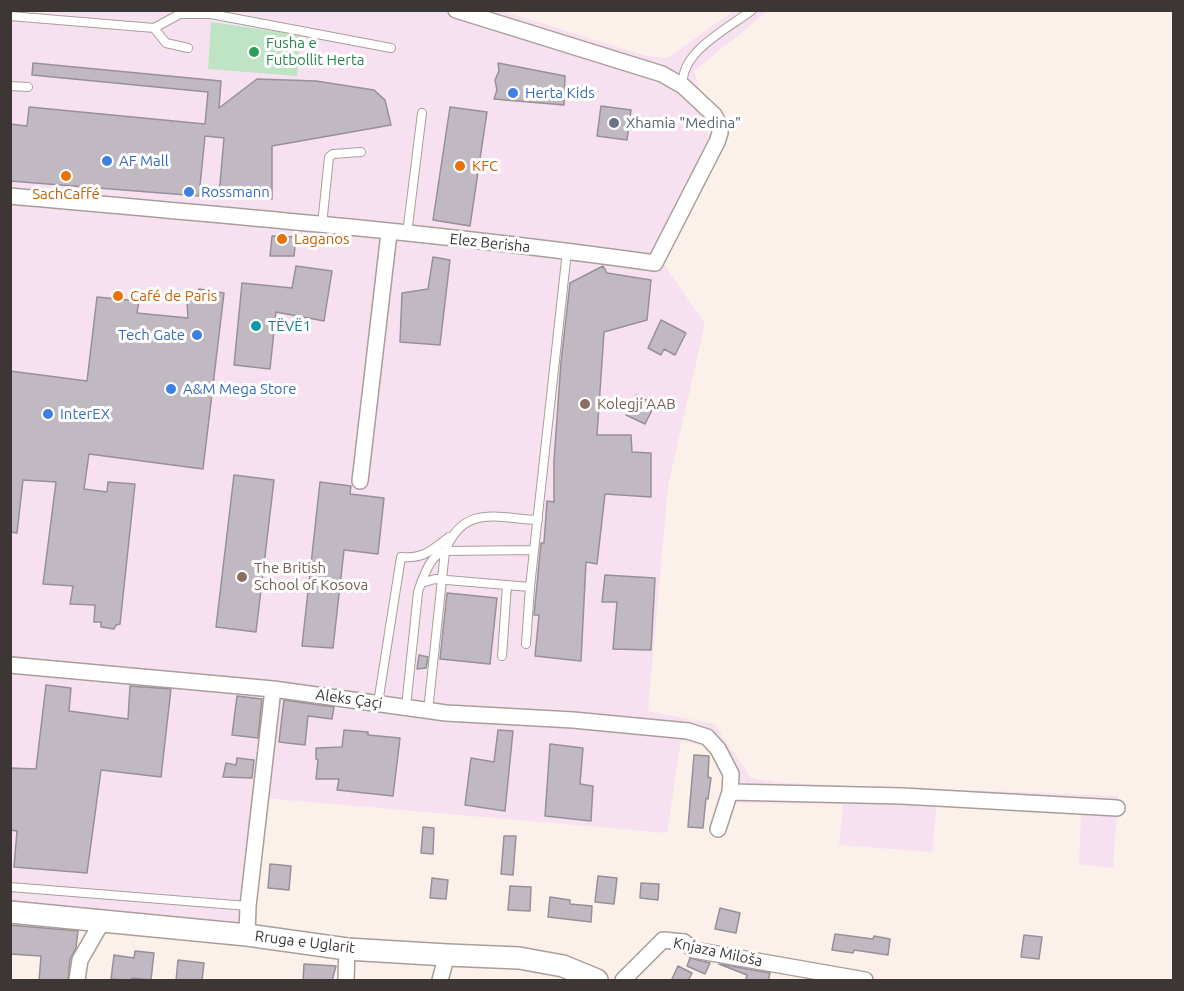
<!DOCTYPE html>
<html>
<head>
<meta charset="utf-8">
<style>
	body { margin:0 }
	#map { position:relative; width:1184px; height:991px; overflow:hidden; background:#fbf0ea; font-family:Ubuntu,sans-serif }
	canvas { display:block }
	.frame { position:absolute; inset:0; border:12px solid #3c3735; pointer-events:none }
</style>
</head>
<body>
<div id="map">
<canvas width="1184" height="991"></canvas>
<div class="frame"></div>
</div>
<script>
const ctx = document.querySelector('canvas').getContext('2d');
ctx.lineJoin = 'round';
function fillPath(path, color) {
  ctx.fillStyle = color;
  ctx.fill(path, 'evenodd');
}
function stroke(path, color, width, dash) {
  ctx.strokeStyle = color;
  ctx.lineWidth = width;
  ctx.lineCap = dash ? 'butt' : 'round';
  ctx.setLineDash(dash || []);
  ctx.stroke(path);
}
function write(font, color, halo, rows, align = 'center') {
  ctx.font = font + ' Ubuntu,sans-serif';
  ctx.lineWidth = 6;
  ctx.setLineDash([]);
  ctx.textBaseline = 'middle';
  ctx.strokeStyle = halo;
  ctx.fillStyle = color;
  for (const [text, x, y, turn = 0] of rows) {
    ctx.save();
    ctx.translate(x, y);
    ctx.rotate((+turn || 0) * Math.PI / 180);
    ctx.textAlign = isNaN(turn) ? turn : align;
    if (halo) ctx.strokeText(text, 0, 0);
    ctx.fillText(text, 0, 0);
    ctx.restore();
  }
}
const industrial = new Path2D(`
	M11 11H503L646 56 668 58 733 11H768L694 71 709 121 707 145 653 248 705 324 668 486 648 711 714 724 751 778 784 783 1118 796 1113 868 1079 864 1081 813 937 804 932 852 839 845 843 804 736 803 714 748 681 741 667 833 252 797 238 928 11 906Z`);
const green = new Path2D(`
	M211 22 300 35 297 76 208 69Z`);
const building = new Path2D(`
	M33 63 221 81 219 108 257 79 316 81 374 90 385 100 391 125 272 146V199L219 195 224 138 205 136 199 196 10 181V124L27 126 29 107 205 124 208 92 32 75Z
	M498 63 565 76 564 105 494 99 497 90 495 80 499 71Z
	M601 106 631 110 627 140 597 136Z
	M450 107 487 112 470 226 433 220Z
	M272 236 296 237 294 256H270Z
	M433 257 450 260 440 345 400 342 402 293 428 289Z
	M296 266 332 271 324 321 276 312 270 369 234 365 242 283 292 288Z
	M603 266 607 273 651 280 647 320 604 332 597 435H631L632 452 651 453V497L605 494 597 564 586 562 581 661 535 656 539 615H534L541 543H544L547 501 554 502V461L561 362 570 283Z
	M199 289 224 293 203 469 89 454 84 489 107 492 108 482 135 484 120 624 116 625 114 629 101 627V622H94L95 605 70 604 73 586 43 584 56 482 23 480 17 533 10 532V371L87 381 97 297 139 301 137 313 188 318 187 302Z
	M661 320 686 333 675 355 664 349 661 355 648 348Z
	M636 395 655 404 645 424 626 415Z
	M234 475 274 480 256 632 216 627Z
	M320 482 351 486 350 494 384 498 378 554 344 550 333 648 302 646Z
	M605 575 655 578 651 650 613 649 617 602H602Z
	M447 593 497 598 490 664 440 659Z
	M419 655 428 657 426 668 417 669Z
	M46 685 71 688 69 711 128 719 130 686 171 689 161 777 101 770 87 873 14 867 17 831 10 830V768L36 769Z
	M237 696 262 699 258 738 232 735Z
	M284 700 334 707 332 719 308 716 305 745 279 742Z
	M344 730 368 732V735L400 738 393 796 337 790 339 779H316L318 760 316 759V748L342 747Z
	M498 730 513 731 505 811 465 805 471 758 494 762Z
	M550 744 583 748 580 784 593 786 591 821 545 816Z
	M694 755 709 756 708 777 711 778 708 799 706 798 703 828 688 827Z
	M237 758 254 760 252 778 223 777 226 763 236 765Z
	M423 827 434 828 433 854 421 853Z
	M504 836H516L513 875 501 874Z
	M270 864 291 866 289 890 268 888Z
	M598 876 617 878 614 904 595 902Z
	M432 878 448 880 446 899 430 898Z
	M641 883 659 884 658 900 640 898Z
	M510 886 531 887 530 911 508 910Z
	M550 897 570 900V904L592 906 591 922 548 917Z
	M720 908 740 913 736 933 715 929Z
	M10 925 78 931 76 948 70 959 68 981H39L41 956 10 954Z
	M835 934 873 939 874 936 890 939 888 955 854 950 853 953 832 950Z
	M1024 935 1042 937 1039 959 1021 957Z
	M135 951 154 953 151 980 132 978 131 981 111 979 114 955 134 958Z
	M690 958 710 963 705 974 687 966Z
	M178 960 204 963 202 981H176Z
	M304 964 336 966 332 981H303Z
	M719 964 770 973 768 981H752L746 979 747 975Z
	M678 966 692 973 688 981H671Z`);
const lane = new Path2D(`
	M10 16 154 28 180 14H211L391 48
	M154 28 166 43 188 48
	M10 86 28 87
	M683 86C679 52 729 28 752 10
	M322 225 329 157 333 154 361 152
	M407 234 422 113
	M421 583C426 571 431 555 445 551L534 550
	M526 644 530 587 567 251
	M502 656 507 585
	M378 703 401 557C424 559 432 550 449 537
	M406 707 418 592 421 583 435 579 530 587
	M428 711 445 551C464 504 496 518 538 520
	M10 887 248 906`);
const street = new Path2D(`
	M10 196C225 215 441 233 655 263L717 142 720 133 719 124 714 115 683 86 662 74 456 10
	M360 481 389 233
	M10 665 273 689 446 713 573 720 688 731 707 737 718 749 731 774 730 792 718 829
	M730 792 902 796 1117 808
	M247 935 248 906 273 689
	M77 980 80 960 103 920
	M346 980 347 949
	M440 980 447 955
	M623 980 663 940 684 942 694 950 865 980`);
const secondary = new Path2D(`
	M10 912 247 935 347 949 447 955 519 958 563 966 597 980`);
const markers = [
	[254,52,6,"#2e9e5b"],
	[513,93,6,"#3f7fe0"],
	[614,123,6,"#6b7280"],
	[107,161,6,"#3f7fe0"],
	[460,166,6,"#e8710a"],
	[66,176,6,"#e8710a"],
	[189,192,6,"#3f7fe0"],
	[282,239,6,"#e8710a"],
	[118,296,6,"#e8710a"],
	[256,326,6,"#0f9aa8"],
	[197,335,6,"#3f7fe0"],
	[171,389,6,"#3f7fe0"],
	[585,404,6,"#8d6e63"],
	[48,414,6,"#3f7fe0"],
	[242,577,6,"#8d6e63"]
];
const leisureNames = [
	["Fusha e",266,43],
	["Futbollit Herta",266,60]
];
const shopNames = [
	["Herta Kids",525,93],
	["AF Mall",119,161],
	["Rossmann",201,192],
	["Tech Gate",185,335,"right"],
	["A&M Mega Store",183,389],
	["InterEX",60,414]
];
const worshipNames = [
	["Xhamia \"Medina\"",626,123]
];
const foodNames = [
	["KFC",472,166],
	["SachCaffé",66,194,"center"],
	["Laganos",294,239],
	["Café de Paris",130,296]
];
const streetNames = [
	["Elez Berisha",490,243,6],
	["Aleks Çaçi",349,699,8],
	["Rruga e Uglarit",305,942,7],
	["Knjaza Miloša",718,952,12]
];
const cultureNames = [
	["TËVË1",268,326]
];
const educationNames = [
	["Kolegji AAB",597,404],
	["The British",254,568],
	["School of Kosova",254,585]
];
fillPath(industrial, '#f7e1f0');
fillPath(green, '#bfe4c3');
fillPath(building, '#c1b9c2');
stroke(building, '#979098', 1.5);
stroke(lane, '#a99e98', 10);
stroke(street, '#a99e98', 18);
stroke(secondary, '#a99e98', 24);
stroke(lane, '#fff', 8);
stroke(street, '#fff', 15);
stroke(secondary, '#fff', 21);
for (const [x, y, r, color] of markers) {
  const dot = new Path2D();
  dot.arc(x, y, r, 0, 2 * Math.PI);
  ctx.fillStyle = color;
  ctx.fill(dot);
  stroke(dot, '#fff', 2);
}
write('15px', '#27864d', '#fff', leisureNames, 'left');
write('15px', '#366cbe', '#fff', shopNames, 'left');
write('15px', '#5b616d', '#fff', worshipNames, 'left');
write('15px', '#c56008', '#fff', foodNames, 'left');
write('15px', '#3c3735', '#fff', streetNames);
write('15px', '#0d838f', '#fff', cultureNames, 'left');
write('15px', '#785e54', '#fff', educationNames, 'left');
</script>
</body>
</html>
